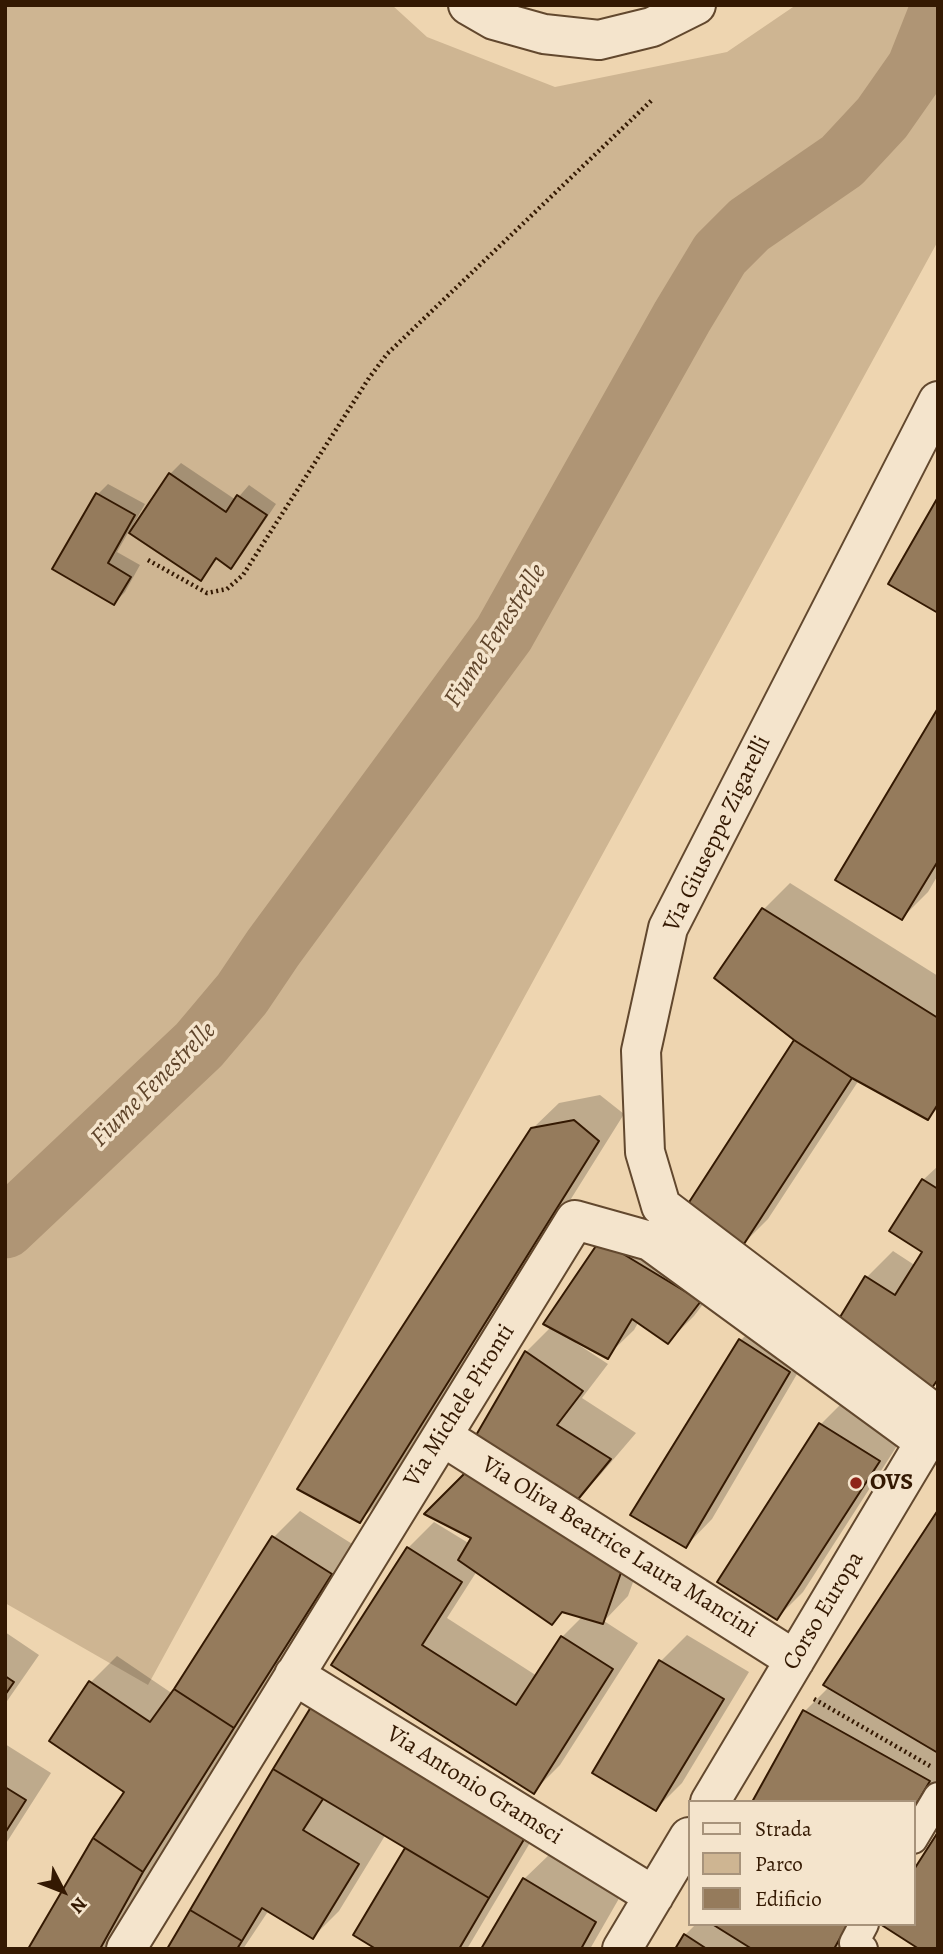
<!DOCTYPE html>
<html>
<head>
<meta charset="utf-8">
<style>
	body { margin:0 }
	#map { position:relative; width:943px; height:1954px; overflow:hidden; background:#eed5b0; font-family:Alegreya,serif }
	canvas { display:block }
	.frame { position:absolute; inset:0; border:7px solid #341902; pointer-events:none }
	.legend { position:absolute; left:688px; top:1800px; width:228px; height:126px; box-sizing:border-box; background:#f4e4cc; border:2px solid #a7937b; margin:0; padding:9px 12px; list-style:none; font-size:21px; color:#341902 }
	.legend li { display:flex; align-items:center; gap:14px; height:35px }
	.legend b { width:35px; border:2px solid #a7937b }
	.north { position:absolute; left:28px; top:1856px; width:70px; height:70px; -webkit-text-stroke:5px #f4e4cc; paint-order:stroke; rotate:132deg; font-size:19px; font-weight:700; line-height:28px; text-align:center; color:#341902 }
	.north::after { content:''; display:block; margin:auto; width:24px; height:32px; background:#341902; clip-path:polygon(50% 0,100% 100%,50% 72%,0 100%) }
</style>
</head>
<body>
<div id="map">
<canvas width="943" height="1954"></canvas>
<div class="frame"></div>
<ul class="legend">
<li><b style="height:9px;background:#f4e4cc"></b>Strada</li>
<li><b style="height:19px;background:#ceb592"></b>Parco</li>
<li><b style="height:19px;background:#957b5c"></b>Edificio</li>
</ul>
<div class="north">N</div>
</div>
<script>
const ctx = document.querySelector('canvas').getContext('2d');
ctx.lineJoin = 'round';
function fillPath(path, color) {
  ctx.fillStyle = color;
  ctx.fill(path, 'evenodd');
}
function stroke(path, color, width, dash) {
  ctx.strokeStyle = color;
  ctx.lineWidth = width;
  ctx.lineCap = dash ? 'butt' : 'round';
  ctx.setLineDash(dash || []);
  ctx.stroke(path);
}
function write(font, color, halo, rows, align = 'center') {
  ctx.font = font + ' Alegreya,serif';
  ctx.lineWidth = 7;
  ctx.setLineDash([]);
  ctx.textBaseline = 'middle';
  ctx.strokeStyle = halo;
  ctx.fillStyle = color;
  for (const [text, x, y, turn = 0] of rows) {
    ctx.save();
    ctx.translate(x, y);
    ctx.rotate((+turn || 0) * Math.PI / 180);
    ctx.textAlign = isNaN(turn) ? turn : align;
    if (halo) ctx.strokeText(text, 0, 0);
    ctx.fillText(text, 0, 0);
    ctx.restore();
  }
}
const green = new Path2D(`
	M5 5H392L427 37 555 87 727 52 796 5H938V241L148 1685 5 1603Z`);
const shadow = new Path2D(`
	M181 463 236 500 249 485 276 504 241 556 231 566 218 558 200 579 129 531 117 552 140 565 125 592 114 603 55 569 98 494 108 484 145 504 133 525 135 526 170 474Z
	M938 712V875L928 892 902 918Z
	M790 883 938 976V1108L928 1118 859 1080 768 1219 742 1245 796 1040 764 909Z
	M600 1095 624 1114 386 1495 360 1521 532 1129 559 1103Z
	M938 1166V1380L931 1386 867 1277 893 1251 916 1266 925 1252 923 1180Z
	M601 1241 726 1274 694 1316 668 1342 639 1321 634 1330 607 1356 578 1341 576 1343 608 1364 582 1398 636 1433 601 1474 576 1500 590 1510 648 1541 628 1596 604 1621 638 1643 560 1765 534 1791 334 1664 408 1548 434 1522 470 1544 495 1446 526 1352 551 1327ZM477 1571 551 1623 564 1611 583 1616 562 1637 537 1676 447 1618Z
	M767 1314 814 1345 712 1519 686 1546 632 1515 741 1340Z
	M847 1398 904 1435 803 1592 777 1618 719 1581 821 1424Z
	M300 1511 357 1547 111 1949H30L126 1792 91 1682 117 1656 173 1694 274 1537Z
	M938 1513V1784L913 1827V1802L804 1712 829 1687Z
	M5 1632 39 1655 5 1704Z
	M687 1635 749 1672 682 1783 656 1809 661 1661Z
	M338 1682 550 1809 467 1949H380L355 1934 407 1847 386 1834 339 1911 313 1937 269 1910 243 1949H169L312 1708Z
	M5 1744 51 1773 5 1845Z
	M551 1853 621 1895 590 1949H483L524 1879Z
	M696 1924H858L844 1949H677L685 1935Z`);
const river = new Path2D(`
	M5 1228 199 1045 242 994 273 948 504 634 682 317 720 254 749 225 842 161 882 118 917 68 938 15`);
const building = new Path2D(`
	M169 473 226 512 237 495 267 515 231 569 216 558 201 581 129 533Z
	M96 493 135 515 108 563 131 577 114 605 52 569Z
	M938 497V613L888 584Z
	M938 708V861L902 920 835 880Z
	M762 908 938 1018V1104L928 1120 852 1078 794 1040 714 978Z
	M794 1040 852 1078 742 1247 684 1210Z
	M574 1120 599 1141 360 1523 297 1489 531 1128Z
	M922 1179 938 1189V1379L932 1388 834 1327 865 1276 895 1295 922 1252 889 1231Z
	M600 1240 701 1301 668 1344 632 1319 608 1359 543 1324Z
	M739 1339 790 1372 686 1548 630 1515Z
	M525 1351 583 1391 557 1425 611 1459 575 1503 475 1437Z
	M819 1423 880 1461 777 1620 717 1582Z
	M469 1469 623 1567 603 1624 562 1612 552 1625 458 1560 471 1538 424 1514Z
	M938 1510V1753L823 1685Z
	M272 1536 332 1574 234 1728 174 1689Z
	M407 1547 462 1582 422 1645 516 1705 561 1636 613 1669 534 1794 331 1665Z
	M659 1660 724 1699 656 1811 592 1773Z
	M5 1676 14 1682 5 1695Z
	M89 1681 150 1722 174 1689 234 1728 143 1872 93 1838 124 1792 49 1741Z
	M311 1707 526 1836 489 1898 273 1769Z
	M803 1710 930 1781 913 1810V1802H752Z
	M273 1769 323 1799 303 1830 359 1864 313 1939 262 1908 242 1941 190 1910Z
	M5 1787 26 1800 5 1833Z
	M938 1832V1949H919L880 1924H913V1871Z
	M93 1838 143 1872 100 1949H28Z
	M405 1848 489 1898 459 1949H376L353 1935Z
	M523 1878 596 1922 581 1949H481Z
	M190 1910 242 1941 237 1949H167Z
	M712 1924H848L834 1949H752Z
	M684 1934 707 1949H675Z`);
const path = new Path2D(`
	M148 560 207 593 227 589 243 575 369 378 387 354 653 99
	M814 1699 930 1766`);
const pedestrian = new Path2D(`
	M913 1839 938 1797
	M863 1949 854 1943 864 1924`);
const minor = new Path2D(`
	M938 401 668 928 641 1051 645 1152 661 1206 938 1416
	M442 1436 795 1660
	M294 1675 654 1896
	M126 1949 575 1220 650 1241 925 1442 710 1802
	M622 1949 689 1837`);
const tertiary = new Path2D(`
	M468 5 494 20 544 34 599 40 652 27 696 5
	M925 1442 938 1421`);
const markers = [
	[856,1483,7,"#8f2418"]
];
const streetNames = [
	["Via Giuseppe Zigarelli",718,834,-64],
	["Via Michele Pironti",460,1406,-58],
	["Via Oliva Beatrice Laura Mancini",619,1548,32],
	["Corso Europa",824,1611,-59],
	["Via Antonio Gramsci",474,1786,32]
];
const poiNames = [
	["OVS",870,1483]
];
const waterNames = [
	["Fiume Fenestrelle",496,636,-57],
	["Fiume Fenestrelle",154,1085,-45]
];
fillPath(green, '#ceb592');
fillPath(shadow, '#0003');
stroke(river, '#af9575', 61);
fillPath(building, '#957b5c');
stroke(building, '#341902', 2);
stroke(pedestrian, '#62482e', 32);
stroke(minor, '#62482e', 42);
stroke(tertiary, '#62482e', 42);
stroke(path, '#341902', 4.5, [2, 3.5]);
stroke(pedestrian, '#f4e4cc', 28);
stroke(minor, '#f4e4cc', 38);
stroke(tertiary, '#f4e4cc', 38);
for (const [x, y, r, color] of markers) {
  const dot = new Path2D();
  dot.arc(x, y, r, 0, 2 * Math.PI);
  ctx.fillStyle = color;
  ctx.fill(dot);
  stroke(dot, '#f4e4cc', 2.5);
}
write('24px', '#341902', '#f4e4cc', streetNames);
write('bold 24px', '#341902', '#f4e4cc', poiNames, 'left');
write('italic 26px', '#5f442a', '#f4e4cc', waterNames);
</script>
</body>
</html>
